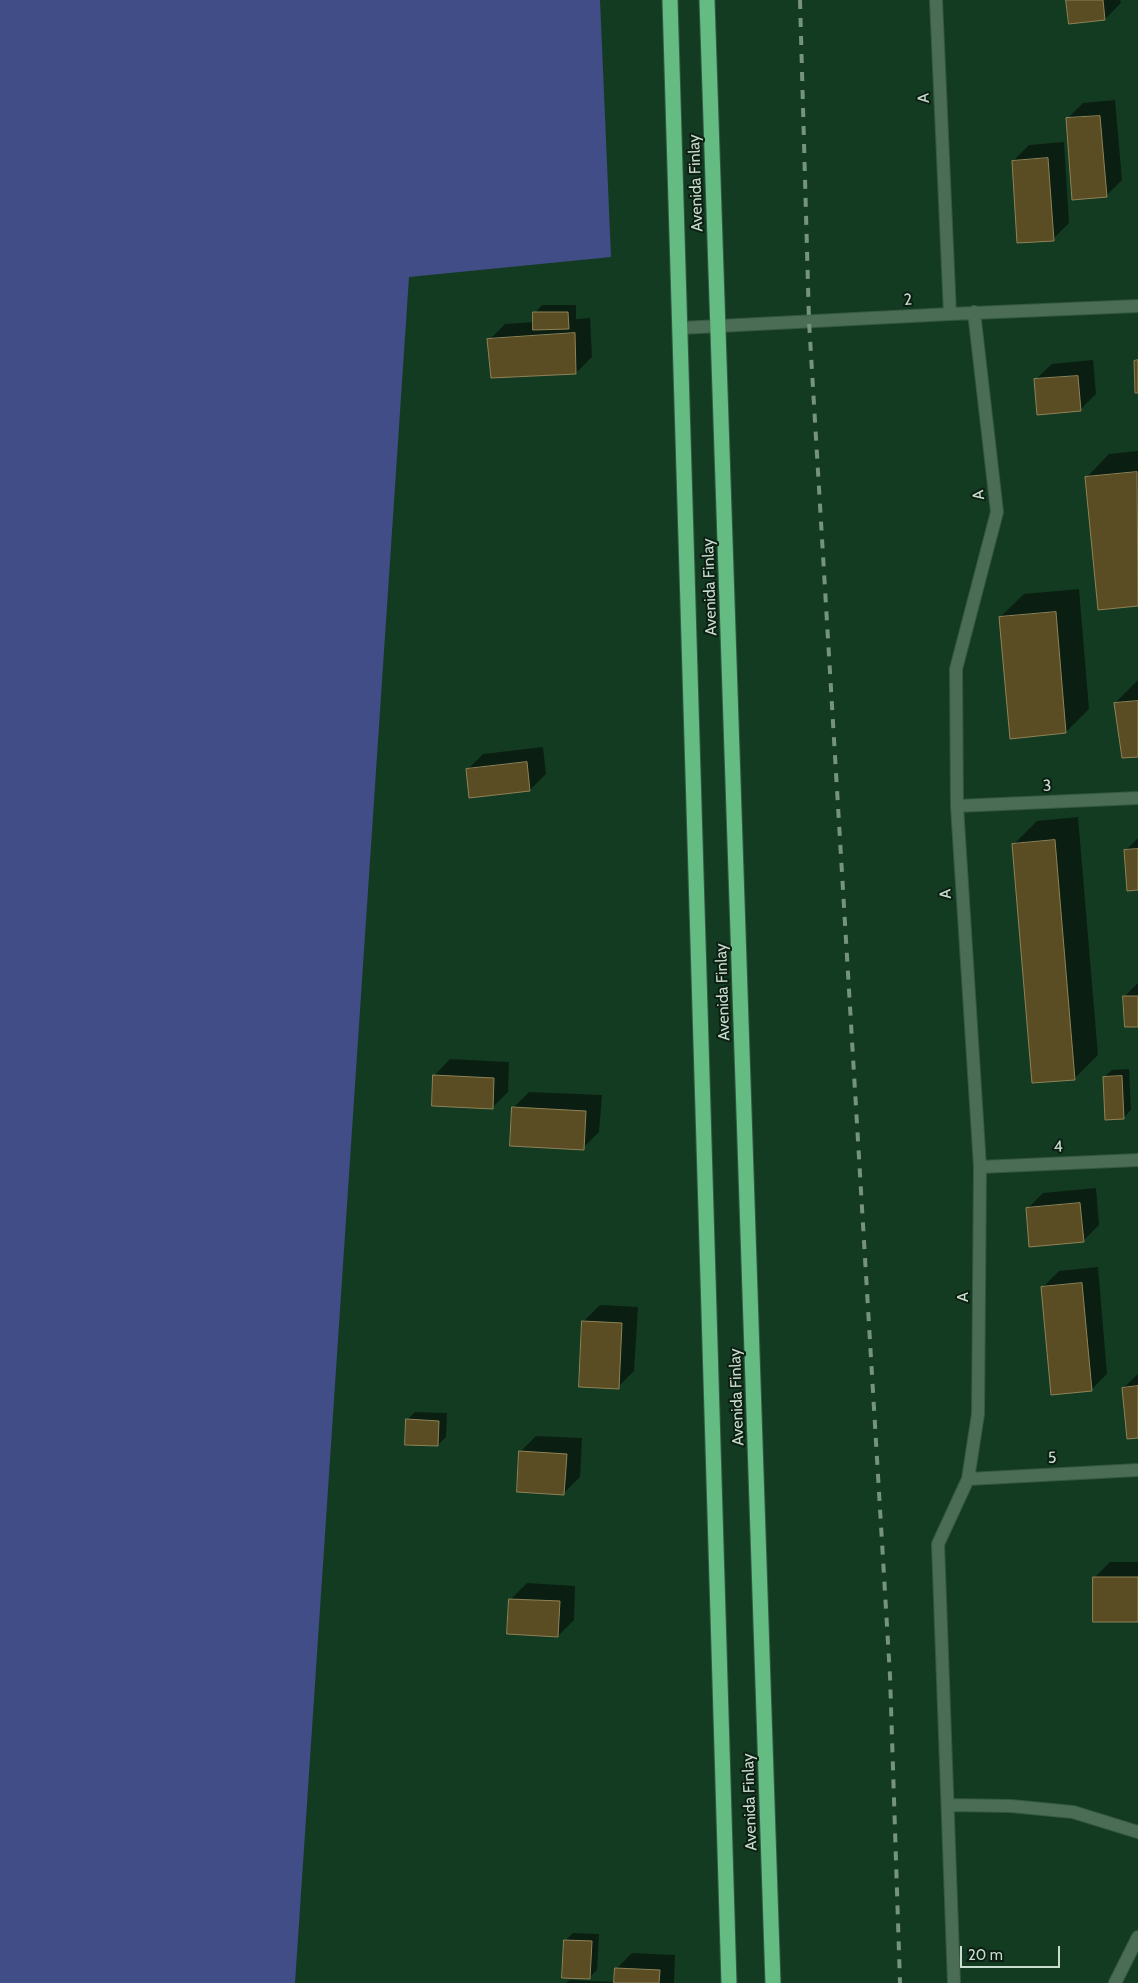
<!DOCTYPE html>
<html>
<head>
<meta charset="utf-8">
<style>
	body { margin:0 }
	#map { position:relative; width:1138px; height:1983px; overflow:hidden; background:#133b22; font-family:Cabin,sans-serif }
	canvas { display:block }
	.scale { position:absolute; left:960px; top:1946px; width:100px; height:22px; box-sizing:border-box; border:2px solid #c8ddcd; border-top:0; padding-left:6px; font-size:15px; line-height:18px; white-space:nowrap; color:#c8ddcd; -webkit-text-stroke:4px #0d1e13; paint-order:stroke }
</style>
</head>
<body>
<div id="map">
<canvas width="1138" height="1983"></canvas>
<div class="scale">20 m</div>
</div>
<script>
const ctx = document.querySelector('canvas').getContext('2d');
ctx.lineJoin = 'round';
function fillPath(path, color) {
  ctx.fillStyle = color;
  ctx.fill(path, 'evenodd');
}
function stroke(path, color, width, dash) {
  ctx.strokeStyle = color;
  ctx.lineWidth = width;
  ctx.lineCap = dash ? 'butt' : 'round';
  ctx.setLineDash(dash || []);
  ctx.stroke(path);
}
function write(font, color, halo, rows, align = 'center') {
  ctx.font = font + ' Cabin,sans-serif';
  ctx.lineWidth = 4;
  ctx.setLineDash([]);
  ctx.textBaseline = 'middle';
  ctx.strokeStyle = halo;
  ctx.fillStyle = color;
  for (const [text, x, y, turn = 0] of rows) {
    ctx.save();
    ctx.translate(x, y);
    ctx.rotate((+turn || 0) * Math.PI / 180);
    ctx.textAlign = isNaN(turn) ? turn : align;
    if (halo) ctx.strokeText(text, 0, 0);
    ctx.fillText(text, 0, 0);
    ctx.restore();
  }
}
const green = new Path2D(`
	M0 0H600L611 257 409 277 295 1983H0Z`);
const shadow = new Path2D(`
	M1068 0H1120L1121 3 1105 19Z
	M1115 100 1122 180 1106 196 1067 119 1083 103Z
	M1064 142 1069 223 1053 239 1013 161 1029 145Z
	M542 305H576V319L590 318 592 357 576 373 489 340 505 324 535 322V313Z
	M1093 360 1096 394 1080 410 1036 379 1052 364Z
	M1138 451V605L1099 609 1086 478 1109 454Z
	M1079 589 1089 709 1066 732 1000 617 1024 594Z
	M1138 680V756L1115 703Z
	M543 747 546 774 530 790 467 770 483 754Z
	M1078 817 1098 1055 1075 1078 1014 844 1037 821Z
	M1138 838V889L1126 850Z
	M1138 983V1025L1124 997Z
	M450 1059 509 1062 508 1092 492 1108 435 1075Z
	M1129 1069 1131 1110 1123 1118 1104 1077 1112 1070Z
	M529 1092 602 1095 599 1132 583 1148 513 1108Z
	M1096 1188 1099 1225 1083 1241 1027 1209 1043 1193Z
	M1098 1267 1107 1374 1091 1390 1043 1287 1059 1271Z
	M600 1305 638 1307 634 1371 618 1387 584 1321Z
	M1138 1374V1437L1123 1388Z
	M415 1412 447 1413 446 1437 438 1445 408 1419Z
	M536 1436 582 1438 580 1477 564 1493 520 1452Z
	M1110 1562H1138V1620L1094 1578Z
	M527 1583 575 1586 574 1620 558 1636 511 1599Z
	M573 1933 599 1934 597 1970 589 1978 565 1941Z
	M632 1953 675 1955 674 1983H615L616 1969Z
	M570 1980 613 1982V1983H566Z`);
const building = new Path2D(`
	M1066 0H1103L1105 20 1069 24Z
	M1100 116 1107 197 1072 200 1066 118Z
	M1048 158 1054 241 1017 243 1012 161Z
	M533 312H568L569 329 533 330Z
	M575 333 576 374 491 378 487 339Z
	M1138 360V393H1135L1134 361Z
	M1078 376 1081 411 1037 415 1034 379Z
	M1137 472 1138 606 1098 610 1085 477Z
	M1056 612 1066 733 1010 739 999 617Z
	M1138 701V757L1122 758 1114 703Z
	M527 762 530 791 469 798 466 769Z
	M1055 840 1075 1080 1032 1083 1012 844Z
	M1138 849V890L1127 891 1124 850Z
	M1123 996H1138V1027H1125Z
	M433 1075 494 1078 493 1109 432 1106Z
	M1122 1076 1124 1119 1105 1120 1103 1077Z
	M512 1107 586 1111 584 1150 510 1146Z
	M1080 1203 1084 1242 1029 1247 1026 1208Z
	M1082 1283 1092 1391 1051 1395 1041 1287Z
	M582 1321 622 1323 619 1389 579 1387Z
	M1138 1386V1438L1127 1439 1122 1388Z
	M406 1419 439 1421 438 1446 405 1445Z
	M519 1451 567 1454 564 1495 517 1492Z
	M1093 1577H1138V1622H1093Z
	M509 1599 560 1601 558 1637 507 1634Z
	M564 1940 592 1941 590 1979 562 1978Z
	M615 1968 660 1970 659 1983H614Z`);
const minor = new Path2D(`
	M936 0 950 314
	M681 328 950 314 1138 306
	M957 806 1138 798
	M980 1167 1138 1160
	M968 1479 1138 1470
	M948 1805 1011 1806 1073 1812 1138 1832
	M954 1983 938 1544 968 1479 978 1414 980 1167 957 806 956 669 997 512 974 312
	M1115 1983 1138 1937`);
const highway = new Path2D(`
	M670 0 729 1983
	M707 0 773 1983`);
const rail = new Path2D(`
	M800 0 809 321 890 1676 900 1983`);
const streetNames = [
	["A",924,98,-93],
	["Avenida Finlay",696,183,-92],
	["2",908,300,-3],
	["A",979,495,-97],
	["Avenida Finlay",710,587,-92],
	["3",1047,786,-3],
	["A",946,894,-94],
	["Avenida Finlay",723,992,-92],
	["4",1058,1147,-3],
	["A",963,1297,-90],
	["Avenida Finlay",737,1397,-92],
	["5",1052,1458,-3],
	["Avenida Finlay",750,1802,-92]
];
fillPath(green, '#414d87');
fillPath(shadow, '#0007');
fillPath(building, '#5a4d23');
stroke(building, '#8f8257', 1);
stroke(minor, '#345841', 14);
stroke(highway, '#345841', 17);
stroke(minor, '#4b6c55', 12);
stroke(highway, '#65bc83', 15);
stroke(rail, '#75937f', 4, [9, 9]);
write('16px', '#c8ddcd', '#0d1e13', streetNames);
</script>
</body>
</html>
